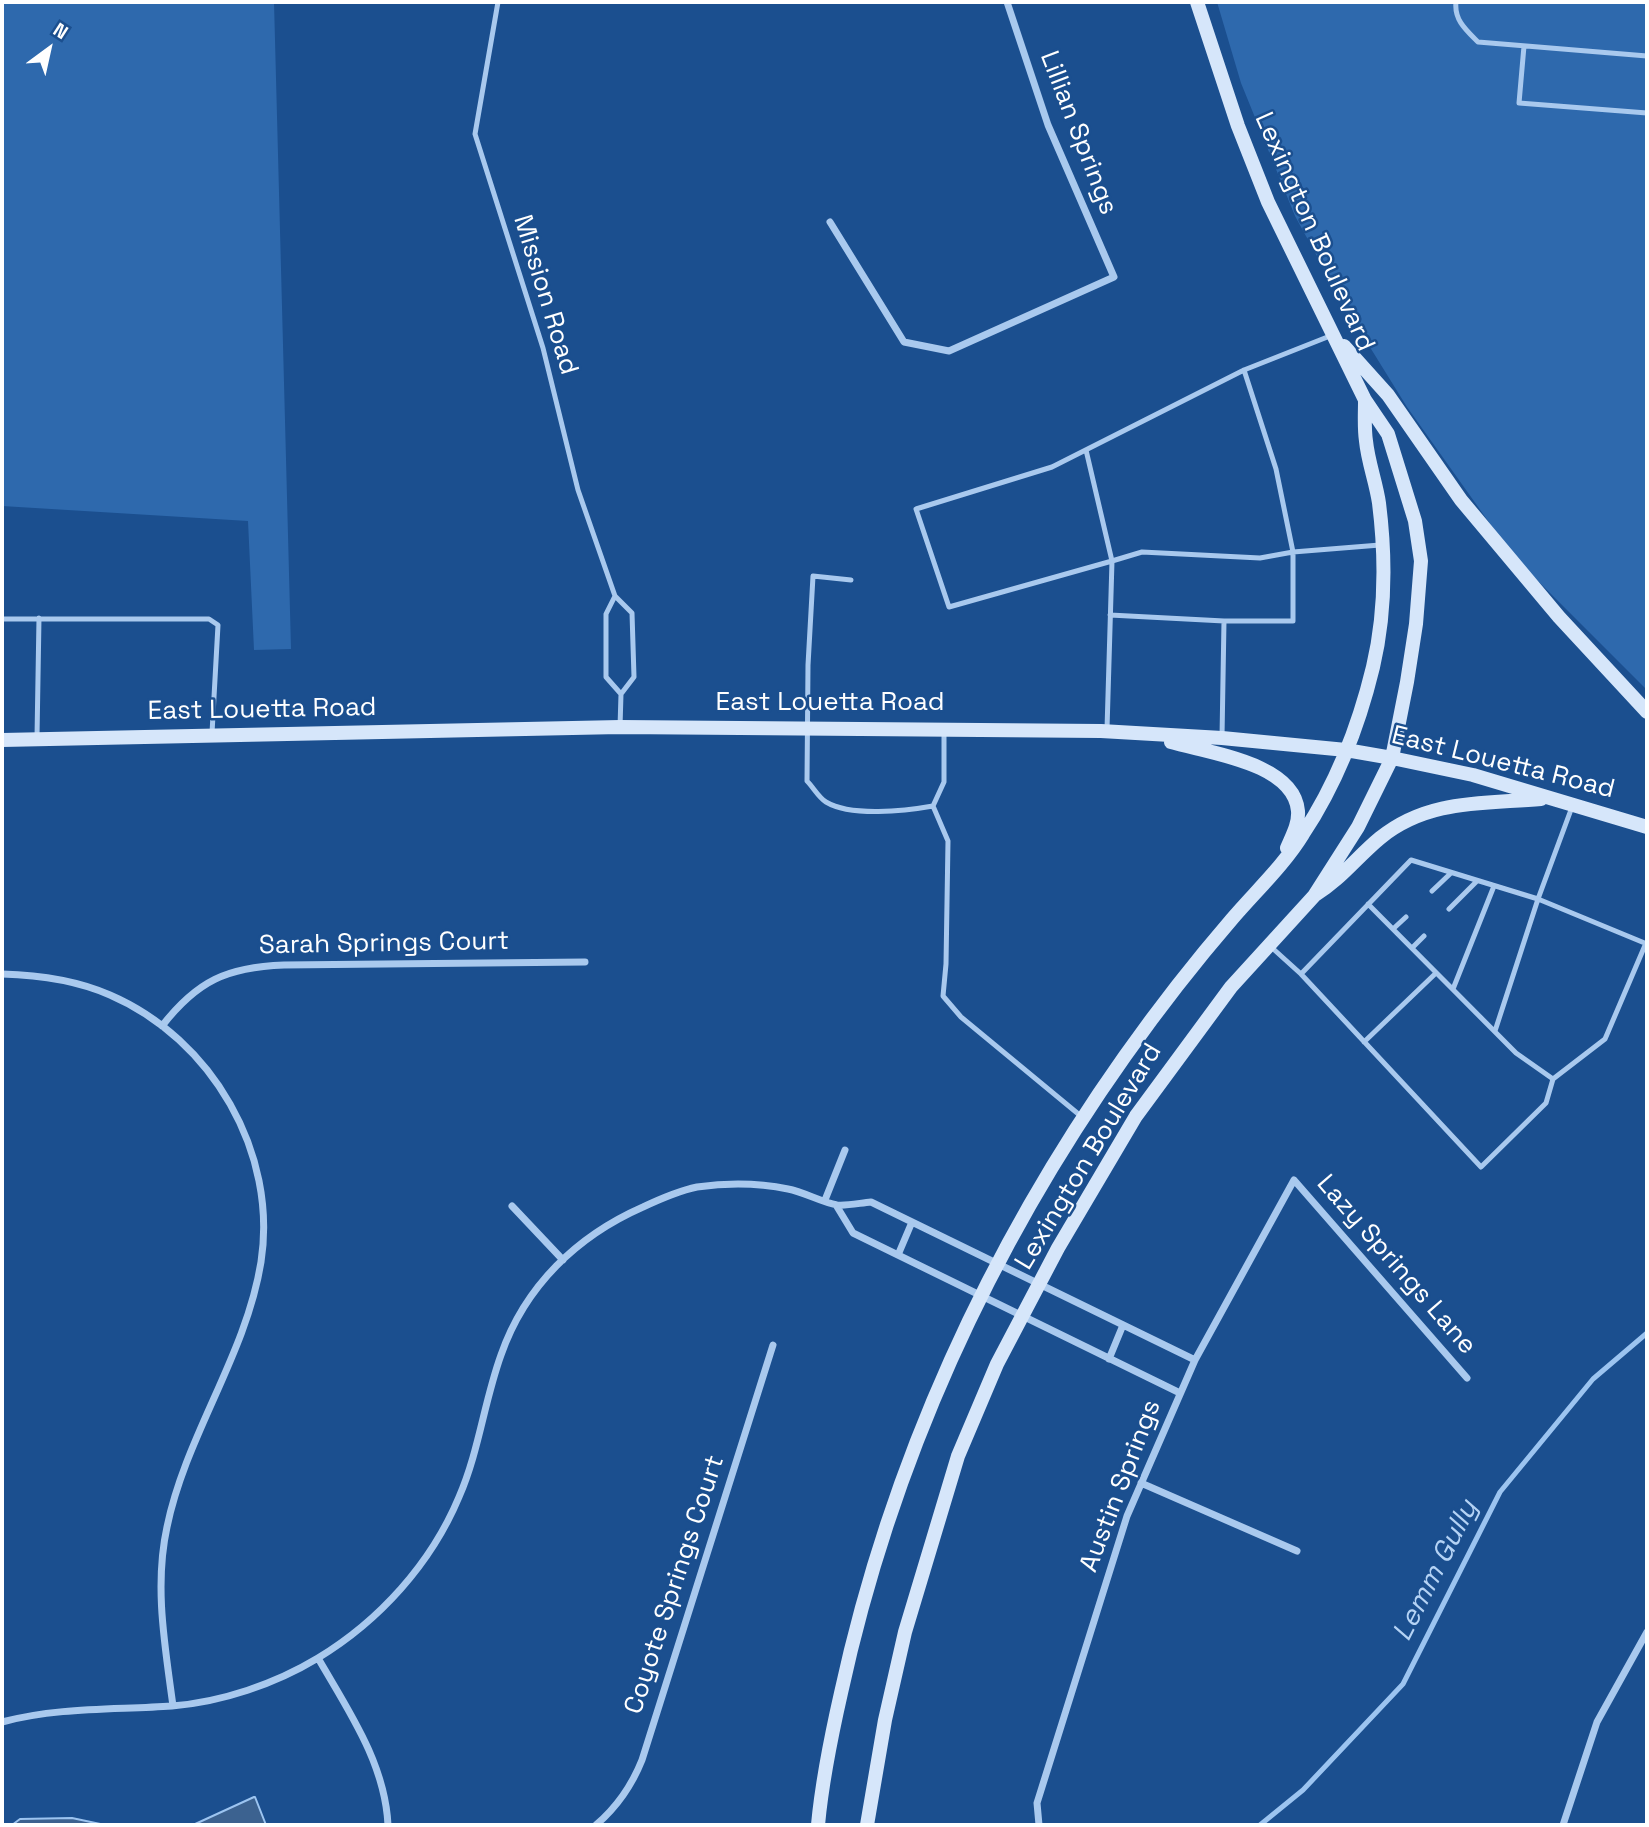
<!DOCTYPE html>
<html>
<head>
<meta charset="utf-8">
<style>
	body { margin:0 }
	#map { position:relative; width:1649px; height:1827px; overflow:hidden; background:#1b4f8f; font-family:"Space Grotesk",sans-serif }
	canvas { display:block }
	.frame { position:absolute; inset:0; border:4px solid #fff; pointer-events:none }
	.north { position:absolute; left:14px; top:14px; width:70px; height:70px; -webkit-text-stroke:5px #1b4f8f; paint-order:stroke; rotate:33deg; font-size:19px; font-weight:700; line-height:28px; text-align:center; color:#fff }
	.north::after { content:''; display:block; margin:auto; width:24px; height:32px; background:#fff; clip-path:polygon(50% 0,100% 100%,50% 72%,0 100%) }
</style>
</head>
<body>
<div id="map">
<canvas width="1649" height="1827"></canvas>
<div class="frame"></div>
<div class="north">N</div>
</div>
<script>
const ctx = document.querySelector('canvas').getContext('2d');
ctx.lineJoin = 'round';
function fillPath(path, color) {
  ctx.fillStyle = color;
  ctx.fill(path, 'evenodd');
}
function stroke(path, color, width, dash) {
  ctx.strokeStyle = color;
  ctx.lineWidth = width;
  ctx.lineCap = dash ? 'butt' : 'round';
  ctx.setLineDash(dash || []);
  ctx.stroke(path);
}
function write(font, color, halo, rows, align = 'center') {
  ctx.font = font + ' "Space Grotesk",sans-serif';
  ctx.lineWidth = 5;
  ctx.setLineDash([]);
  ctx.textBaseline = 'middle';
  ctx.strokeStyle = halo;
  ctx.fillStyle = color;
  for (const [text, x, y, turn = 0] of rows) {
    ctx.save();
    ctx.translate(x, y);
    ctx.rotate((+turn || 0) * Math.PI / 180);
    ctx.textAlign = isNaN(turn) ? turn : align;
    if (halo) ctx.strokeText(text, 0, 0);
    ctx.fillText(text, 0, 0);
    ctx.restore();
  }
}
const green = new Path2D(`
	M2 2H274L291 649 254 650 248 521 2 506Z
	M1217 2H1647V690L1513 556 1407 407 1342 302 1295 216 1241 83Z`);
const water = new Path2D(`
	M255 1797 266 1825H193L254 1797Z
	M72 1818 105 1825H12L20 1819Z`);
const stream = new Path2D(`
	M1260 1825 1303 1790 1403 1684 1500 1492 1593 1379 1647 1333`);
const lane = new Path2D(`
	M498 2 475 134 543 348 578 490 615 596 632 613 634 677 621 694 620 727
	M1456 2C1454 20 1466 30 1478 42L1647 56
	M1524 46 1519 103 1647 113
	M1086 450 1112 561 949 607 916 509 1052 467 1244 370 1330 336
	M851 580 813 576 808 665 807 781C813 787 819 798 826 802 851 817 905 811 933 806L944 782V732
	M615 596 606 614V677L621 694
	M1110 615 1224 621H1293V552L1276 469 1244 370
	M2 619H209L218 625 212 733
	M1107 729 1112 561 1142 552 1260 558 1293 552 1380 545
	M37 737 39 618
	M1222 737 1224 621
	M933 806 948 841 946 964 943 996 961 1017 1082 1117
	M1432 891 1451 873
	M1368 904 1516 1053 1553 1079
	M1449 909 1477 881
	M1393 929 1406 917
	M1270 946 1301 974 1411 860 1538 899 1572 807
	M1412 948 1424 936
	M1301 974 1481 1167 1546 1103 1553 1079 1605 1039 1646 943
	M1453 989 1494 886
	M1495 1031 1538 899 1647 944
	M1364 1042 1436 973`);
const street = new Path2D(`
	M830 222 904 342 949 351 1114 277 1048 125 1007 2
	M2 974C39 975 76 980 110 995 212 1039 278 1153 261 1262 246 1355 186 1435 167 1527 154 1586 165 1646 173 1706
	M162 1026C197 981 227 967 284 965L585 962
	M825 1200 845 1150
	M836 1205 853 1233 1180 1393
	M512 1206 563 1260
	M898 1255 912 1222
	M1109 1359 1123 1325
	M1141 1483 1297 1551
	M318 1658C348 1710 385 1763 388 1825
	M2 1722C58 1707 115 1710 172 1706 222 1702 275 1684 318 1658 379 1621 431 1564 459 1497 479 1451 484 1402 501 1355 525 1286 577 1236 643 1207 660 1199 678 1191 697 1187 725 1183 759 1183 788 1189 804 1192 821 1202 837 1205 847 1206 860 1203 871 1202L1195 1360
	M596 1825C617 1807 632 1785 642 1760L773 1345
	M1039 1825 1037 1803 1127 1516 1195 1360 1294 1180 1467 1378
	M1563 1825 1597 1722 1647 1632`);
const secondary = new Path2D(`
	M1344 346 1388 395 1461 500 1559 617 1647 712
	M2 740 620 727 1101 731 1222 738 1346 750 1392 758 1473 775 1647 827
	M1171 742C1209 753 1294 763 1298 811 1299 824 1292 836 1287 848
	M1315 895C1341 879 1357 857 1380 838 1428 799 1483 804 1541 799
	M818 1825C822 1781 831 1737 841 1693 891 1463 989 1248 1125 1056 1159 1008 1194 963 1232 919 1256 891 1284 865 1303 834 1336 784 1359 725 1373 667 1386 612 1386 559 1379 503 1376 482 1368 462 1366 441 1364 428 1365 414 1365 401
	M867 1825 885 1720 905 1632 958 1456 997 1364 1058 1248 1136 1116 1231 987 1314 896 1358 827 1392 758 1407 682 1416 624 1421 561 1415 521 1388 434 1365 400 1268 202 1238 126 1197 2`);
const streetNames = [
	["Lillian Springs",1078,133,69],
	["Lexington Boulevard",1314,232,66],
	["Mission Road",545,295,73],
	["East Louetta Road",830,703],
	["East Louetta Road",262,710,-1],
	["East Louetta Road",1503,763,14],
	["Sarah Springs Court",384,944,-1],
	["Lexington Boulevard",1089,1157,-59],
	["Lazy Springs Lane",1396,1265,49],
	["Austin Springs",1121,1486,-69],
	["Coyote Springs Court",675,1585,-72]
];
const waterNames = [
	["Lemm Gully",1436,1571,-63]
];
fillPath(green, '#2e69ad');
fillPath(water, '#3c6290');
stroke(water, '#9cc4f0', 2);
stroke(stream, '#9cc4f0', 5);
stroke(lane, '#a9c9ee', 5);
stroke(street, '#a9c9ee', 7);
stroke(secondary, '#d6e6fa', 14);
write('26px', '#fff', '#1b4f8f', streetNames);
write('italic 28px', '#b5d3f5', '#1b4f8f', waterNames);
</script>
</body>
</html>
